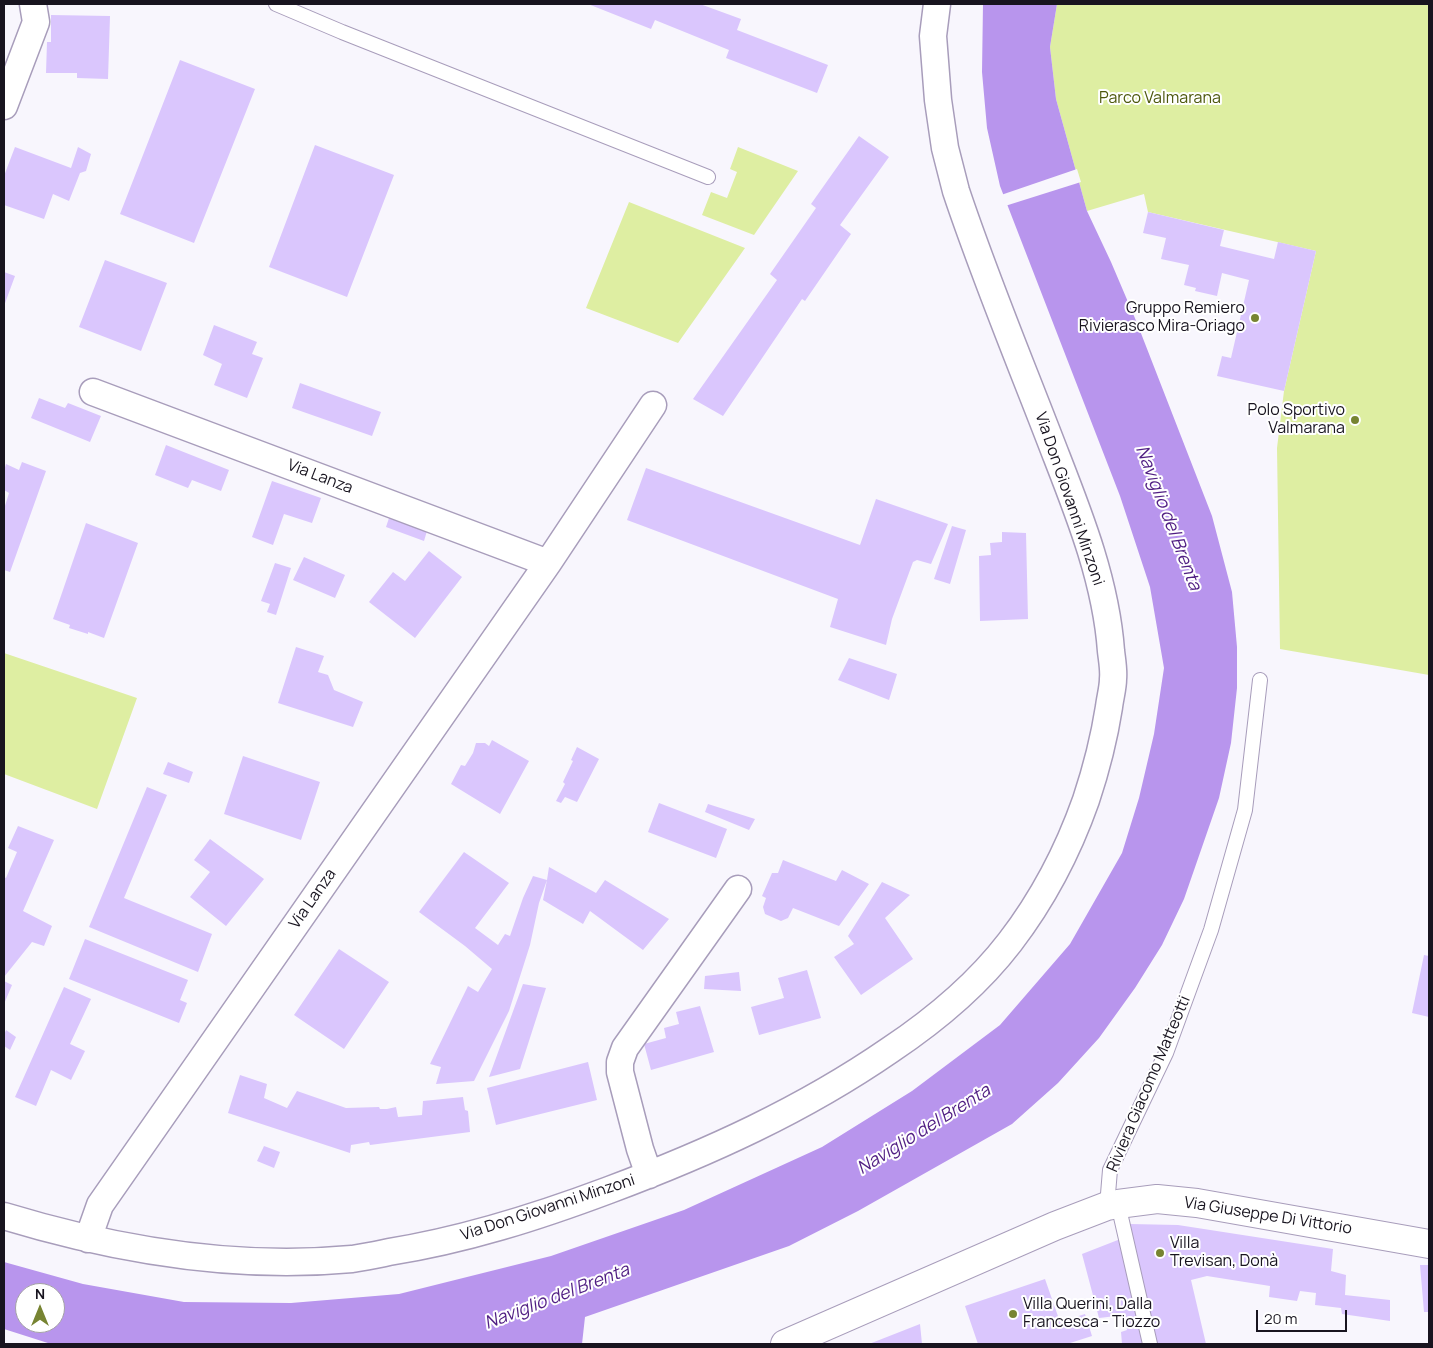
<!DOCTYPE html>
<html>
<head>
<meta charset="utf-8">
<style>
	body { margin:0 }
	#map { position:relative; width:1433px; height:1348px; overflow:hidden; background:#f8f6fd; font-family:Manrope,sans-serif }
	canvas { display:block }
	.frame { position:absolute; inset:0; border:5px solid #18141f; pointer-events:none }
	.north { position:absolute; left:15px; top:1283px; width:50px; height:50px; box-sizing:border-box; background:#fff; border:1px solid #a3a1a5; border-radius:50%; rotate:0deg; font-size:14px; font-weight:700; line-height:20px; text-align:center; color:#18141f }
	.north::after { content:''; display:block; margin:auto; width:18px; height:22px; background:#778432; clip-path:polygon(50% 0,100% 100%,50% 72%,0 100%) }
	.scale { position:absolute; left:1256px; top:1310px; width:91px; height:22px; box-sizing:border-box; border:2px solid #18141f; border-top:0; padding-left:6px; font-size:15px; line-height:18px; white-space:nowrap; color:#18141f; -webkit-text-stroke:4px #fff; paint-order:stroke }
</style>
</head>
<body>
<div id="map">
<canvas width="1433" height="1348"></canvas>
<div class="frame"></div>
<div class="north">N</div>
<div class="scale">20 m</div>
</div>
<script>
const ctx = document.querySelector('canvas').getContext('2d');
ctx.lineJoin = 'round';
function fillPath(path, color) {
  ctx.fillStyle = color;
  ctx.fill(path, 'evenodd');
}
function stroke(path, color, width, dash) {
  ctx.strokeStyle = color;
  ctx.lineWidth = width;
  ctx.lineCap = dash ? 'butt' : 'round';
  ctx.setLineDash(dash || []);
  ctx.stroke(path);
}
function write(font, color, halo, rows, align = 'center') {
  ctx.font = font + ' Manrope,sans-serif';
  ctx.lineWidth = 4;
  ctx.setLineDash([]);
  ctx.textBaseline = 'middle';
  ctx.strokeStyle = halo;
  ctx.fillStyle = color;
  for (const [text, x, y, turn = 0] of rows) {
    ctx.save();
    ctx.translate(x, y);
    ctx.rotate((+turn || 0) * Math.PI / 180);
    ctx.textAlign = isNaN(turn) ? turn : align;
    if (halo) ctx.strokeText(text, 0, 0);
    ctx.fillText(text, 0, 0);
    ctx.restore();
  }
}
const green = new Path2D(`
	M1057 4H1429V675L1280 649 1277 448 1284 391 1316 251 1148 212 1144 194 1087 211 1056 99 1050 47Z
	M738 147 798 171 754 235 702 215 711 192 727 198 737 172 730 169Z
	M629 202 745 248 678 343 586 308Z
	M4 653 137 698 97 809 4 774Z`);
const water = new Path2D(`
	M983 4H1057L1050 47 1056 99 1087 211 1111 262 1137 323 1212 516 1232 592 1237 647V688L1231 743 1219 798 1201 850 1184 899 1162 945 1135 988 1099 1038 1058 1083 1012 1124 858 1211 789 1246 585 1317 582 1344H51L4 1329V1262L83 1284 184 1302 291 1303 399 1294 551 1256 684 1210 822 1147 912 1091 1000 1025 1070 944 1122 853 1139 798 1154 734 1164 668 1150 587 1120 496 1000 186 987 128 982 72ZM25 1293H55V1323H25Z`);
const pier = new Path2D(`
	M1077 169 1081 182 1005 206 1001 195Z`);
const building = new Path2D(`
	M588 4H700L741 19 737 30 828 65 817 93 726 58 729 50 655 20 651 29Z
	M51 15 110 16 108 79 77 78V73H46L47 42H51Z
	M180 60 255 89 194 243 120 214Z
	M859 136 889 157 840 225 851 234 805 301 802 299 723 416 693 399 777 280 770 274 816 208 811 204Z
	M315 145 394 175 347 297 269 267Z
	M15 147 71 168 78 147 91 154 86 171 80 173 69 201 53 194 44 219 4 205V176Z
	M1148 212 1224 230 1220 246 1274 259 1278 242 1316 251 1284 391 1217 376 1222 356 1231 358 1249 280 1222 273 1217 296 1195 291 1196 288 1184 285 1189 265 1161 259 1166 238 1143 233Z
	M105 260 167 283 141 351 79 327Z
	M4 272 15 276 4 306Z
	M214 325 257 342 252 354 263 358 247 398 214 385 222 364 203 355Z
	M300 383 381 412 372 436 292 408Z
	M39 398 65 408 68 403 101 416 90 442 31 418Z
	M166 445 229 470 221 491 192 480 188 488 155 475Z
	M22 462 46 471 10 572 4 570V509L9 493 4 490V471L6 464 19 470Z
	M646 468 860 545 876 499 948 524 931 564 917 560 913 562 892 619 886 645 830 627 838 599 627 520Z
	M272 481 321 498 312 523 284 514 273 545 252 537Z
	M390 515 427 531 424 541 386 527Z
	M86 523 138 543 104 638 88 632V634L69 628 70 625 53 619Z
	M952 526 966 530 950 584 934 579Z
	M1002 532 1026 533 1028 619 980 621 979 556 991 555 990 543 1002 542Z
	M429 551 462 577 415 638 369 602 393 572 405 581Z
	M304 557 345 575 335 598 293 580Z
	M275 563 291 568 276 615 267 612 270 604 261 601Z
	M296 647 324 656 318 672 328 675 334 690 363 702 353 727 278 703Z
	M849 658 897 674 889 700 838 680Z
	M492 740 529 761 500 814 451 784 461 765 465 766 473 753 476 743H485L489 746Z
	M577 747 599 759 577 802 565 797 561 803 556 801 565 784 563 782 573 761 571 760Z
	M243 756 320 782 301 840 224 814Z
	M168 762 193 772 189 783 163 774Z
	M147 787 167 795 124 898 212 934 198 972 89 927Z
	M659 803 727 829 716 858 648 832Z
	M708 804 755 819 749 830 705 812Z
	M18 826 54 840 23 911 52 926 44 946 32 942 4 977V877L6 878 17 852 8 848Z
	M210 839 264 879 226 926 190 897 210 872 194 860Z
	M464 852 509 883 475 928 498 945 505 934 510 936 523 898 533 876 547 880 549 867 596 893 605 880 669 919 643 950 590 911 583 924 543 900 547 880 539 903 530 945 509 1011 474 1081 436 1084 441 1067 430 1064 468 986 478 992 492 969 465 946 419 912Z
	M783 860 836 881 842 870 869 884 839 926 793 908 788 918 781 921 765 914 763 907 766 898 762 896 772 873H778Z
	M882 882 910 895 885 918 913 959 861 995 834 957 854 944 848 936Z
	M85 939 188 980 180 1000 187 1003 179 1023 69 979Z
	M339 949 389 982 344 1049 294 1015Z
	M1424 955 1429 956V1017L1412 1013Z
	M807 970 821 1018 759 1035 751 1007 784 998 778 978Z
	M739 972 741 991 704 989 705 976Z
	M4 981 12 985 4 1004Z
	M523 984 546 988 520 1069 489 1077Z
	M64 987 91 999 70 1044 85 1051 71 1080 51 1070 36 1106 15 1097Z
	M700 1006 714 1052 651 1070 644 1044 666 1038 664 1028 679 1024 676 1012Z
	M6 1030 16 1037 10 1050 4 1046V1035Z
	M588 1062 597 1100 496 1125 487 1088Z
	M240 1075 267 1084 264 1098 287 1108 297 1091 346 1108 379 1107 380 1109H387L396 1107 398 1117 422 1115 423 1101 463 1097 465 1110 468 1111 470 1132 370 1145 369 1142 351 1145 350 1153 228 1113Z
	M264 1146 280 1152 274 1168 257 1161Z
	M1130 1224 1178 1225 1333 1249 1331 1271 1346 1275 1345 1295 1390 1300V1321L1342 1314 1341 1308 1315 1305 1316 1293 1300 1291 1297 1301 1269 1297 1270 1286 1207 1276 1191 1280 1206 1344H1157Z
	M1123 1238 1146 1344H1122L1121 1332 1127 1330 1125 1315 1099 1318 1082 1254Z
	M1420 1265H1429V1312H1424Z
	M1045 1279 1060 1322 1085 1314 1092 1336 1067 1344H978L965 1306Z
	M920 1324 922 1344H869Z`);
const service = new Path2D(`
	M276 4 342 32 708 177
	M1118 1204 1150 1344
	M1107 1206 1110 1170 1166 1053 1211 930 1245 810 1260 680`);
const minor = new Path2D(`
	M4 106 36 22 33 4
	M93 392 548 563
	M649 1175 640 1149 620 1072V1062L625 1048 738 889
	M4 1216C116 1250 234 1270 352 1259 364 1257 377 1255 389 1252 465 1240 537 1217 609 1190 708 1153 803 1110 890 1050 935 1020 977 985 1010 942 1043 899 1068 851 1086 800 1096 770 1104 739 1109 707 1110 698 1113 688 1113 679 1114 670 1112 660 1111 651 1106 581 1079 514 1054 450 1021 364 985 278 956 191L945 148 938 100 933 36 937 4
	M88 1239 100 1205 548 563 653 405`);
const tertiary = new Path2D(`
	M785 1344 1055 1226 1107 1206 1118 1204 1157 1199 1197 1203 1429 1244`);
const markers = [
	[1255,318,5,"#778432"],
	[1355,420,5,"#778432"],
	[1160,1253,5,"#778432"],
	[1013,1314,5,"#778432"]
];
const parkNames = [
	["Parco Valmarana",1160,99]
];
const poiNames = [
	["Gruppo Remiero",1245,309],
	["Rivierasco Mira-Oriago",1245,327],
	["Polo Sportivo",1345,411],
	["Valmarana",1345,429],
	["Villa",1170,1244,"left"],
	["Trevisan, Donà",1170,1262,"left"],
	["Villa Querini, Dalla",1023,1305,"left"],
	["Francesca - Tiozzo",1023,1323,"left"]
];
const streetNames = [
	["Via Lanza",320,477,21],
	["Via Don Giovanni Minzoni",1069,499,71],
	["Via Lanza",313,899,-55],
	["Riviera Giacomo Matteotti",1149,1084,-67],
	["Via Don Giovanni Minzoni",548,1208,-18],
	["Via Giuseppe Di Vittorio",1268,1216,9]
];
const waterNames = [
	["Naviglio del Brenta",1168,518,69],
	["Naviglio del Brenta",924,1130,-32],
	["Naviglio del Brenta",557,1297,-21]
];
fillPath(green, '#deeea2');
fillPath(water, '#b895ed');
fillPath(pier, '#f8f6fd');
fillPath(building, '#dac6fd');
stroke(service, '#a89dbb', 16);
stroke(minor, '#a89dbb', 29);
stroke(tertiary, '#a89dbb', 30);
stroke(service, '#fff', 14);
stroke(minor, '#fff', 26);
stroke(tertiary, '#fff', 28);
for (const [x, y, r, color] of markers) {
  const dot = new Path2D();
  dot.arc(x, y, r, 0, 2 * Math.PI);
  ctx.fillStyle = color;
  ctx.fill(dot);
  stroke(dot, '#fff', 2);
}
write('16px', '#4d580d', '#fff', parkNames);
write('16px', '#18141f', '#fff', poiNames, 'right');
write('16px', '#18141f', '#fff', streetNames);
write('italic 18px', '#501e83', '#fff', waterNames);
</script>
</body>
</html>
